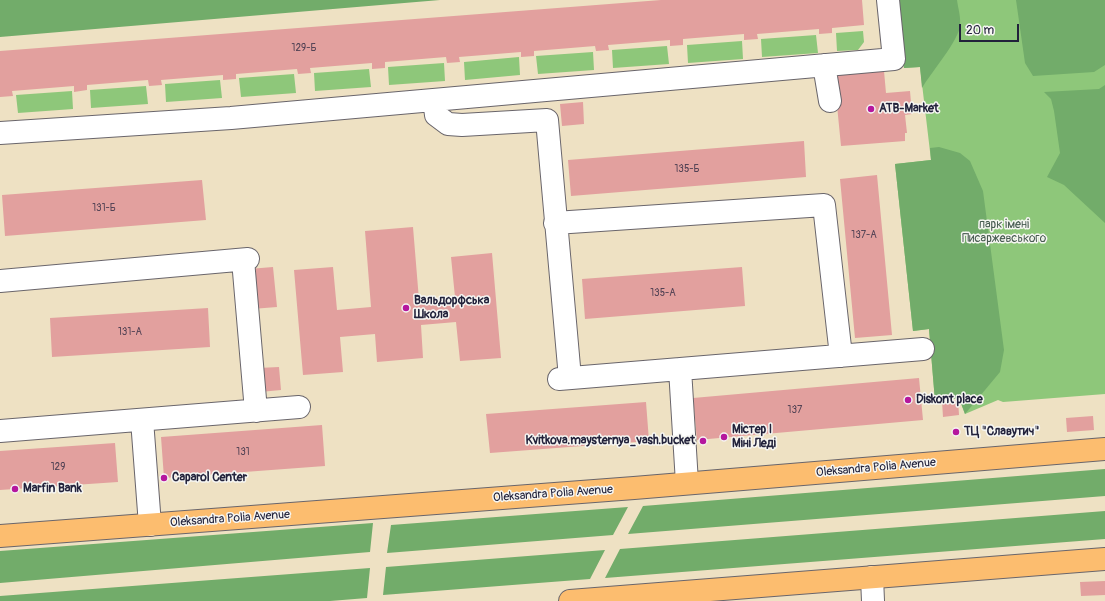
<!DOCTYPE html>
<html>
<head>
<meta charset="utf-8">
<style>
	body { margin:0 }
	#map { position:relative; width:1105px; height:601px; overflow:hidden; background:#eee1c3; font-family:Pangolin,sans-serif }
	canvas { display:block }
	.scale { position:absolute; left:959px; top:24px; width:60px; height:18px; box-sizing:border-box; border:2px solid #22223b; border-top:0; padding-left:5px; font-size:12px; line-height:14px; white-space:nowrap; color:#22223b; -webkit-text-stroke:3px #f6f6f2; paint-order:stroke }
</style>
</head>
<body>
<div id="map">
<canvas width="1105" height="601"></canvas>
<div class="scale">20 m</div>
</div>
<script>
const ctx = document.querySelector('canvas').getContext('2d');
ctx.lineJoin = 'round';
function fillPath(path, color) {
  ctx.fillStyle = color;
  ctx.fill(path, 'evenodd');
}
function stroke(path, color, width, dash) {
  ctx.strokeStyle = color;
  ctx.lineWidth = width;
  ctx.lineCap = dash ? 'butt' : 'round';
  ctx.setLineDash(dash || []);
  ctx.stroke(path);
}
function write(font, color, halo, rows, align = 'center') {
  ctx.font = font + ' Pangolin,sans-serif';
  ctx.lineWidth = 3;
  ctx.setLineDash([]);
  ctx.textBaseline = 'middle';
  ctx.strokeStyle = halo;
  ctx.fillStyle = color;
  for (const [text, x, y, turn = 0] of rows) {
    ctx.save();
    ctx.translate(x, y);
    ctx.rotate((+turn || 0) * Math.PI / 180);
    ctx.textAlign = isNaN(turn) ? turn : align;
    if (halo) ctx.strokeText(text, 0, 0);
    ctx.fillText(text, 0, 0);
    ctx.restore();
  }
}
const green = new Path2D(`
	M895 0H1105V394L1003 402 998 400 965 414 959 398 935 401 929 329 913 331 895 164 931 160 920 67 904 68Z
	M863 31 864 42 858 50 837 51 836 33Z
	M816 35 818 53 762 57 761 39Z
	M742 41 743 59 688 63 687 45Z
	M667 46 669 64 613 68 612 50Z
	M593 52 594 70 538 74 536 56Z
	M519 57 520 75 465 80 464 62Z
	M444 63 445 81 389 85 388 67Z
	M369 69 371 87 315 91 314 73Z
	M294 74 296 93 241 97 239 78Z
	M220 80 222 98 166 102 165 84Z
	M146 86 148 104 91 108 90 90Z
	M72 91 73 109 18 113 16 95Z`);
const forest = new Path2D(`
	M0 0H440L0 37Z
	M895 0H957C958 8 961 17 960 25 960 39 930 74 922 88L920 67 904 68Z
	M1016 0H1105V65L1094 72 1033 76 1025 63Z
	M1105 85V223L1064 185 1047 177 1060 153 1054 111 1051 99 1044 92 1099 89Z
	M939 147 960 153 970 161 983 191 1004 350 1000 372 965 414 959 398 935 401 929 329 913 331 895 164 931 160 930 148Z
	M1105 469V496L628 534 643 506Z
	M628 507 613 535 387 553 391 525Z
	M1105 511V539L605 578 620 549Z
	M373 523 370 552 0 583V551Z
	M605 550 590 579 383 595 386 567Z
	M370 568 367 598 330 601H0V596Z`);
const building = new Path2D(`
	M661 0H862L864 25 832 28V33L819 34V29L757 34 758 39 744 40V34L683 39V45L670 46V40L608 45 609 50 596 51 595 46 534 51V56L521 57V52L459 57 460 62 447 63 446 57 385 62V68L372 69V63L310 68 311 73 298 74 297 69 236 74V79L223 80V75L161 80 162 85 149 86 148 80 87 85V90L74 92V86L12 91 13 96 0 97V51Z
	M884 71 886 93 910 91 912 114 905 115 907 133H905V141L841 146 834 75Z
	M583 102 584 124 562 126 560 104Z
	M804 141 806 177 571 196 568 160Z
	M877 175 892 335 855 338 840 179Z
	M202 180 206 220 5 236 2 195Z
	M413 227 419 300 455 297 451 257 492 253 501 358 460 361 456 322 421 325 423 358 377 362 375 334 340 337 343 372 303 375 294 270 333 267 337 310 371 307 365 231Z
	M273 267 277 307 252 309 249 269Z
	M742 267 745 306 585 319 582 279Z
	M208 308 210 347 52 357 50 318Z
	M279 367 281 390 260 392 258 368Z
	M919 378 923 420 697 440 693 398Z
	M958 400 959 415 943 417 942 401Z
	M646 402 649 441 490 453 486 414Z
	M1093 416 1094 430 1067 432 1066 418Z
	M322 425 325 466 164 478 161 437Z
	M115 443 118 482 0 490V451Z
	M1105 581V595L1081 596 1080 582Z`);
const minor = new Path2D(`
	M824 65 830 101
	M434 100 436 115 448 124 462 125 547 120 570 378
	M0 133 231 118 894 59 888 0
	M555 223 824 205 841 356
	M243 260 256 411
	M0 281 248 259
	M680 369 687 483
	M559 379 923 349
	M142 420 150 525
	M0 431 299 407
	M872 577 873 601`);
const major = new Path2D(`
	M0 536 634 488 1105 449
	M570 601 1105 559`);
const markers = [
	[871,109,4,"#b5179e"],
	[406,308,4,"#b5179e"],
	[908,400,4,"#b5179e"],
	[956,432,4,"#b5179e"],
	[724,437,4,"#b5179e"],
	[703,441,4,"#b5179e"],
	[164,478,4,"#b5179e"],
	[15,489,4,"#b5179e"]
];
const numberNames = [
	["129-Б",304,48],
	["135-Б",687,169],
	["131-Б",104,208],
	["137-А",864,235],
	["135-А",663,293],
	["131-А",130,332],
	["137",795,410],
	["131",243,452],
	["129",58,467]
];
const poiNames = [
	["ATB-Market",879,109],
	["Вальдорфська",414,301],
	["Школа",414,315],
	["Diskont place",916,400],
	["Містер І",732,430],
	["Міні Леді",732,444],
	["ТЦ \"Славутич\"",964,432],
	["Kvitkova.maysternya_vash.bucket",695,441,"right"],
	["Caparol Center",172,478],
	["Marfin Bank",23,489]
];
const parkNames = [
	["парк імені",1004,225],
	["Писаржевського",1004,239]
];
const streetNames = [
	["Oleksandra Polia Avenue",876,468,-5],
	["Oleksandra Polia Avenue",553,494,-4],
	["Oleksandra Polia Avenue",230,519,-4]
];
fillPath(green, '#8ec77a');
fillPath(forest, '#72ac6a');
fillPath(building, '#e2a09e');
stroke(minor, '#69656b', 24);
stroke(major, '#69656b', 24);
stroke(minor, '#fff', 22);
stroke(major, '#fcbd6f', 22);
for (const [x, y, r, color] of markers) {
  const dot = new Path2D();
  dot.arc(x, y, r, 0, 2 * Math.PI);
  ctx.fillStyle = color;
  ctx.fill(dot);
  stroke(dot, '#f6f6f2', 1.5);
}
write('10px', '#524254', null, numberNames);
write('bold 12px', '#22223b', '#f6f6f2', poiNames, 'left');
write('12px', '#485c51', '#f6f6f2', parkNames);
write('12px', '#22223b', '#f6f6f2', streetNames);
</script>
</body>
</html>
